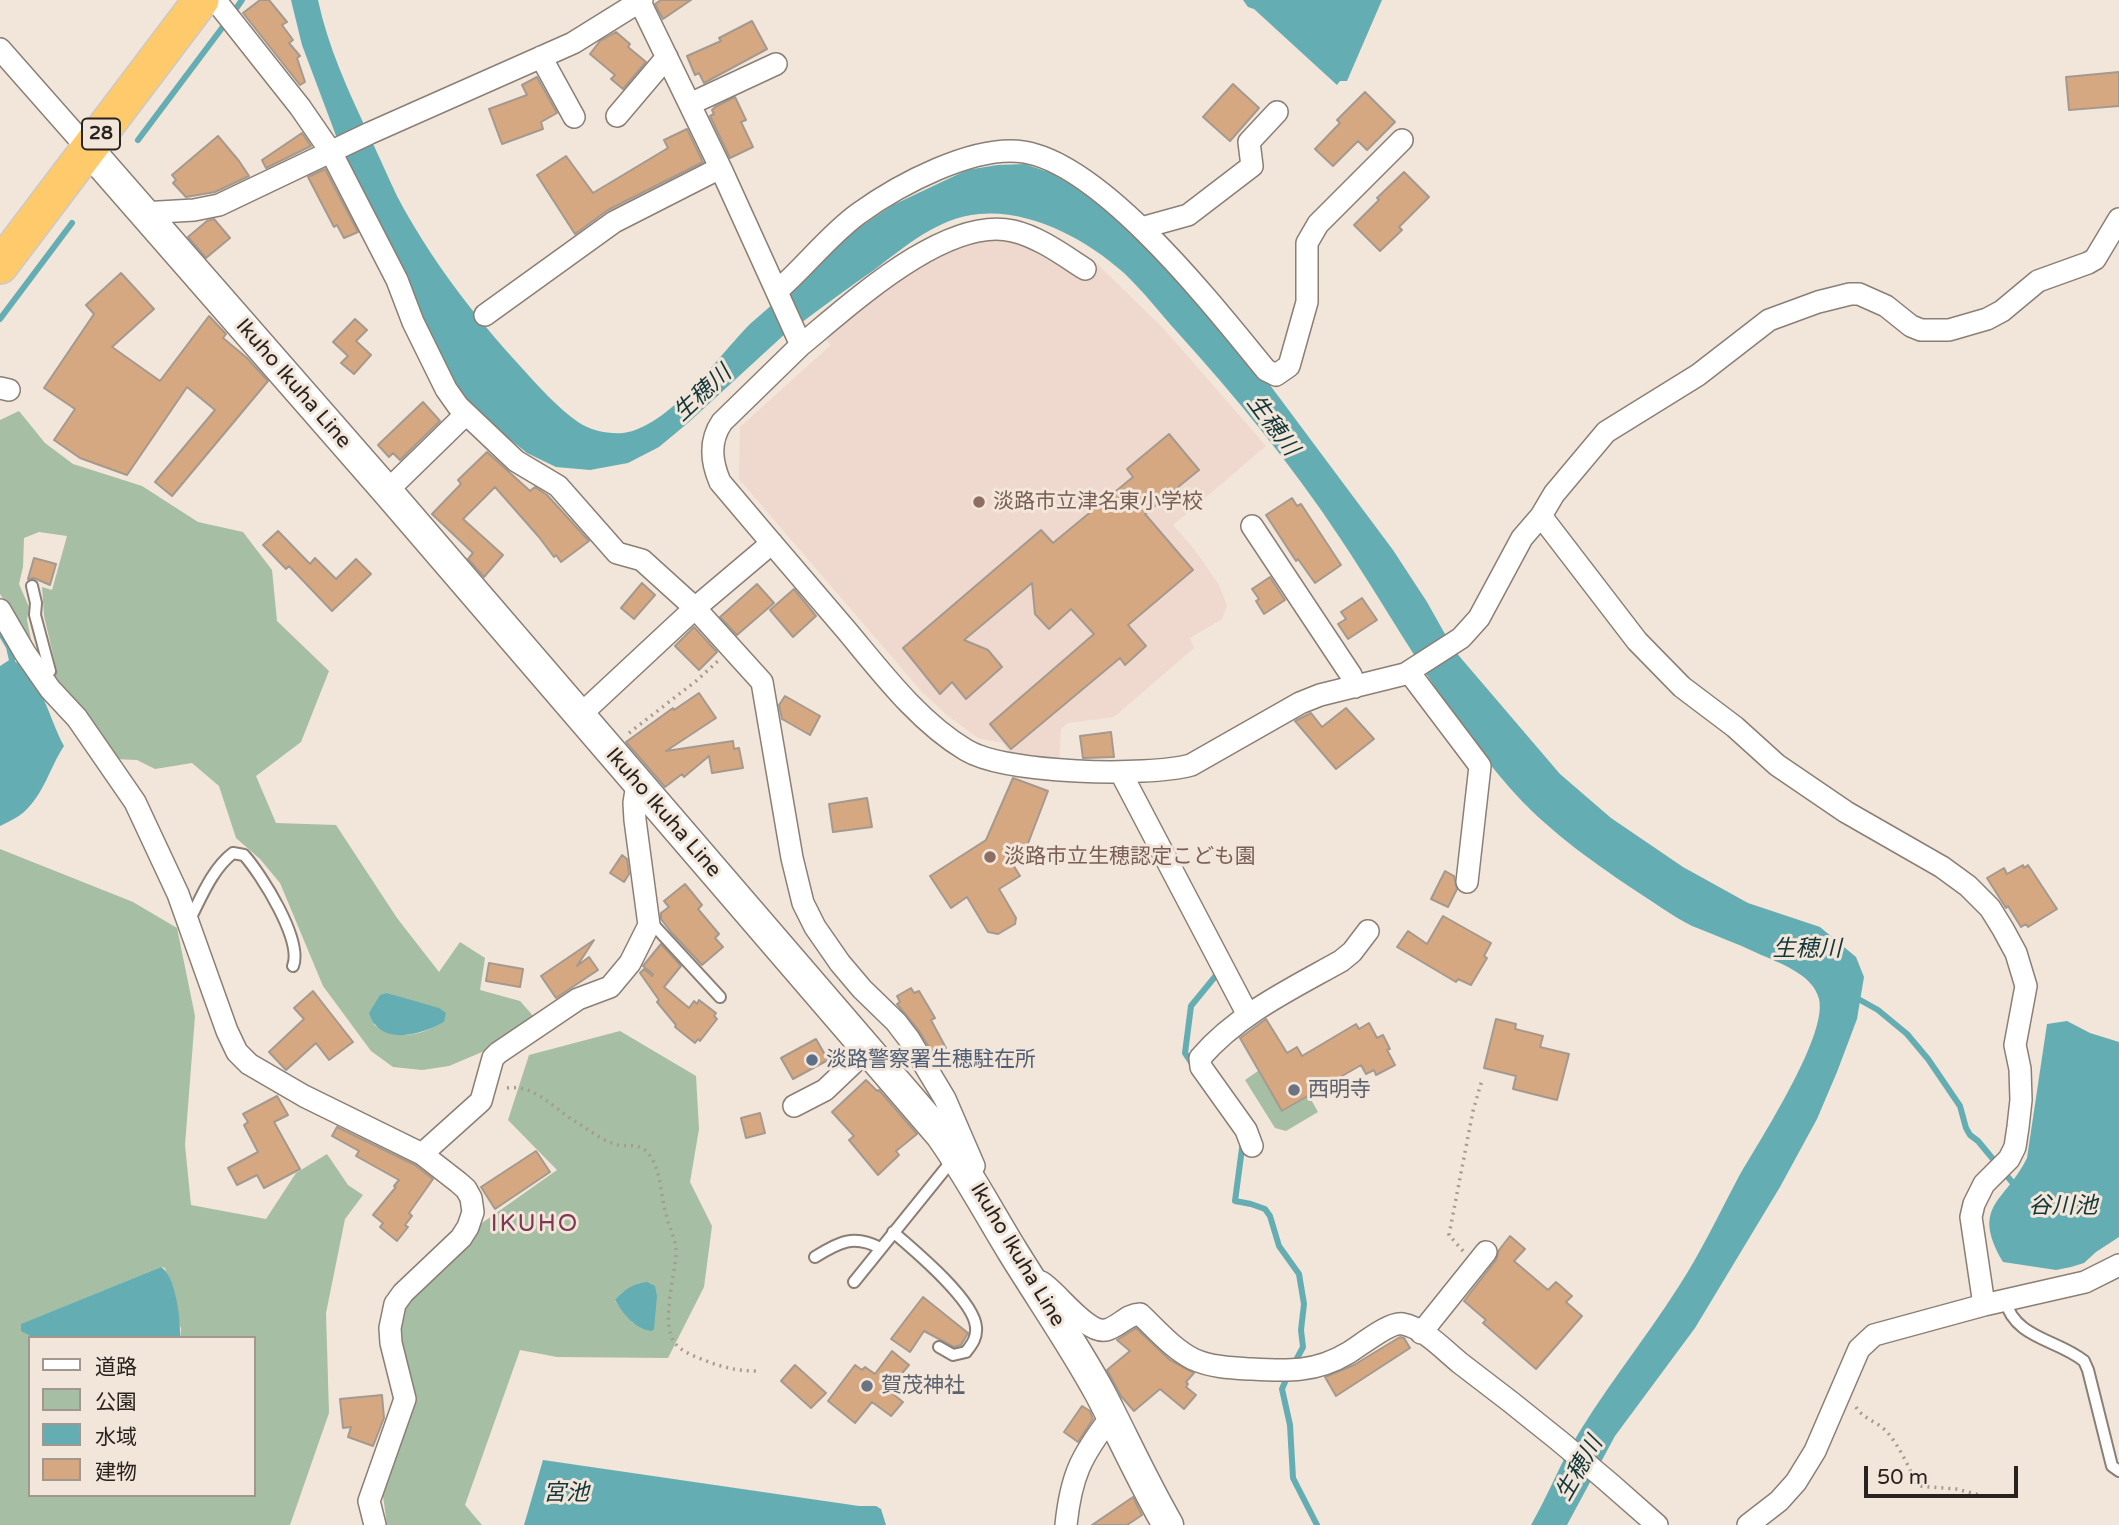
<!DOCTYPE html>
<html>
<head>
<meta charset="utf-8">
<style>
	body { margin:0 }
	#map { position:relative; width:2119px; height:1525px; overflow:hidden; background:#f2e5d9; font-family:"Varela Round","Noto Sans JP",sans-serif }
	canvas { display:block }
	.legend { position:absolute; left:28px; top:1336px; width:228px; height:161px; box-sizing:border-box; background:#f2e5d9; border:2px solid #a1978f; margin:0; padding:9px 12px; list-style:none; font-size:21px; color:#28231f }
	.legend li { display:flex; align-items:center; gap:14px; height:35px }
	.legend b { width:35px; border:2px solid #a1978f }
	.scale { position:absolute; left:1864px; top:1466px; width:154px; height:32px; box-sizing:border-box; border:4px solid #28231f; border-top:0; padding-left:9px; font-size:21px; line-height:24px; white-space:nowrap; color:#28231f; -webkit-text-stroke:5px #f2e5d9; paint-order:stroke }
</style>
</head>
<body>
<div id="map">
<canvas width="2119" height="1525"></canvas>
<ul class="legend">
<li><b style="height:9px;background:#fff"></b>道路</li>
<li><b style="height:19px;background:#a6bea3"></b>公園</li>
<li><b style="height:19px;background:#64aeb3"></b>水域</li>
<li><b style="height:19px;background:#d5a882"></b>建物</li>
</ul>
<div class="scale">50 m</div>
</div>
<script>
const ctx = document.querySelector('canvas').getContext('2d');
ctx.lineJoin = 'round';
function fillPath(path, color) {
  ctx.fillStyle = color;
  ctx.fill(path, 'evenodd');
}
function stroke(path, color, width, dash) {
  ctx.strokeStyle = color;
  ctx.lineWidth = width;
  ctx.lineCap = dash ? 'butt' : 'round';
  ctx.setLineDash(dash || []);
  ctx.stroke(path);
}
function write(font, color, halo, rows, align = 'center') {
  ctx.font = font + ' "Varela Round","Noto Sans JP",sans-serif';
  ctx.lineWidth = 6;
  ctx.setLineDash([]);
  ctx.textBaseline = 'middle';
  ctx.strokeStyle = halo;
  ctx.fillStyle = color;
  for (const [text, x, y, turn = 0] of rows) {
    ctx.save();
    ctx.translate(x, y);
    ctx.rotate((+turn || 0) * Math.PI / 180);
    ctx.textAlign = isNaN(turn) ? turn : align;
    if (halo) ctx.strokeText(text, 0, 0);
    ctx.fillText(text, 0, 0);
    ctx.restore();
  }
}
const education = new Path2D(`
	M1000 235 1022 242 1049 261 1063 266 1077 275 1094 261 1163 328 1266 446 1173 525 1194 549 1219 585 1227 606 1222 619 1190 638 1194 648 1114 717 1068 723 1061 729 1059 763 1023 761 1008 751 1003 743 978 738 947 715 922 692 739 479 740 427 831 345 822 335 924 259Z`);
const green = new Path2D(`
	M19 411 45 443 73 464 142 486 198 522 243 532 272 570 277 621 329 671 301 742 256 776 276 823 336 825 397 918 439 972 460 942 485 958 480 990 520 1001 535 1018 482 1052 449 1066 422 1070 393 1067 371 1051 323 986 280 883 260 859 236 838 219 786 192 763 155 769 137 760 114 759 53 680 57 671 44 616 42 587 52 590 67 536 39 532 24 538 23 567 19 584 29 607 27 620 32 644 0 594V420ZM387 993 405 999 444 1022C418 1036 400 1041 374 1025Z
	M0 849 133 902 177 928 195 1016 185 1145 191 1205 266 1219 296 1173 327 1154 348 1185 363 1195 345 1219 326 1313 329 1413 290 1525H0ZM161 1267 165 1268 181 1329 180 1338H254V1495H30V1338H34L22 1331V1324Z
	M620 1031 696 1076 699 1129 690 1182 712 1226 704 1287 668 1358 557 1357 520 1350 465 1505 482 1525H387L382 1489 402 1351 399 1313 482 1223 557 1170 508 1120 529 1055ZM639 1283 654 1323V1329L633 1323 615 1301 621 1293Z
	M1258 1071 1282 1112 1309 1096 1318 1112 1286 1131 1275 1128 1245 1080Z`);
const water = new Path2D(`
	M291 0H318C328 47 348 90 368 133 378 154 387 175 397 196 429 257 474 316 521 367 539 387 557 407 578 422 591 431 608 434 623 433 670 427 719 355 750 324 758 317 766 310 774 303L786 333 689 422 659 447 628 463 590 470 556 467 527 453 490 423 460 394 438 357 405 273 355 178 338 141 302 45Z
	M1243 0H1382L1347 81H1340L1337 85 1254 9 1248 7Z
	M1025 164 1051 173 1075 187 1125 223 1261 373 1393 550 1427 602 1454 650 1560 774 1611 818 1683 867 1748 903 1820 927 1856 957 1864 977 1857 1019 1837 1072 1817 1119 1780 1187 1695 1328 1615 1436 1567 1525H1531C1544 1502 1555 1477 1567 1453 1600 1394 1643 1343 1679 1286 1701 1252 1718 1216 1737 1180 1757 1144 1828 1037 1819 999 1813 974 1779 963 1757 953 1736 943 1714 935 1692 926 1672 916 1652 901 1633 889 1587 858 1545 828 1509 787 1443 710 1396 622 1340 538 1292 465 1236 397 1178 333 1160 313 1143 291 1124 273 1086 239 1030 209 979 214 937 218 906 246 874 270 849 287 825 305 801 323L791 303 790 291 854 231 893 205 967 170 997 165Z
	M11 659C41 674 49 719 64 746 50 767 44 794 24 812 17 818 8 822 0 826V666Z
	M387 993 439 1008 446 1013 444 1022C421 1035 380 1047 369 1013L380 995Z
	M2067 1021 2090 1033 2119 1042V1237L2096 1252 2084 1263 2071 1267 2056 1270 2003 1262C1970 1205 2005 1203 2027 1158L2047 1024Z
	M161 1267C176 1276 181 1321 180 1338H34L21 1331V1324Z
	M647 1282 655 1286 657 1296 654 1329 652 1331C635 1329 624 1315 615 1300 623 1290 634 1283 647 1282Z
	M543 1460 859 1506H876L881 1509 886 1525H524Z`);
const stream = new Path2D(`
	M235 10 242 0
	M138 140 225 24
	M0 319 72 223
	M0 632 9 647 12 660
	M1853 996 1878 1010 1907 1034 1928 1059 1960 1106 1966 1128 1970 1135 1978 1141 2012 1182
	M1193 1065 1185 1053 1191 1006 1218 973 1217 971
	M1243 1141 1235 1201 1251 1204 1265 1209 1270 1216 1279 1246 1299 1274 1304 1304 1301 1330 1303 1347 1293 1366
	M1288 1375 1282 1389 1290 1425 1293 1478 1317 1525`);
const building = new Path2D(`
	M260 0H269L287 22 282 25 293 40 289 43 300 56 297 58 305 82 300 85 243 13Z
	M661 0H691L663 19 655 4Z
	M752 21 767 49 704 83 699 73 695 75 687 56 721 41 719 38Z
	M616 32 630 44 628 47 646 62 623 89 611 79 615 75 590 54 600 41Z
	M2119 72V106L2069 110 2066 77Z
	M537 77 557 113 541 122 543 129 502 144 489 109 527 95 522 85Z
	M1233 84 1259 108 1230 141 1203 117Z
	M1365 92 1395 122 1367 150 1358 141 1333 166 1315 149 1340 123 1337 120Z
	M735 97 746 120 741 122 753 147 730 158 710 116 714 114 712 110 715 107Z
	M687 129 703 162 608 210 575 234 537 175 566 156 593 193 668 148 664 140Z
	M302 133 311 146 266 168 262 160Z
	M218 136 239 161 249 176 215 192 186 197 173 183 176 180 172 175Z
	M325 169 358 232 344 238 337 225 334 227 308 177Z
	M1404 172 1429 197 1399 227 1402 230 1380 251 1354 225 1379 200 1377 198Z
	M214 219 230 238 206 258 188 237 207 221Z
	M121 273 154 309 112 347 160 381 209 316 226 334 223 338 247 358 268 381 172 496 155 482 215 410 187 387 127 475 80 458 54 440 75 409 44 388 94 314 86 305Z
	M355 319 367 330 356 341 371 355 354 374 341 363 348 356 333 342Z
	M423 402 440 421 400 460 393 453 389 457 378 445Z
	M1169 434 1199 470 1145 514 1193 570 1128 625 1146 646 1125 665 1120 658 1011 749 990 724 1094 634 1071 609 1049 629 1035 614 1032 583 964 640 988 650 1002 667 966 699 952 682 940 694 903 648 1041 530 1053 543 1133 477 1127 469Z
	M487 452 530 491 535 487 547 495 589 541 561 562 556 555 554 557 539 537 495 487 463 519 503 555 484 577 468 559 473 553 432 514 461 484 458 480Z
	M1292 498 1297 506 1301 504 1341 565 1315 583 1298 559 1296 561 1266 515Z
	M278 531 310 564 315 558 336 579 356 559 371 574 332 611 289 566 286 569 263 545Z
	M34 558 56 564 50 585 34 578 28 579Z
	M1270 577 1285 600 1264 614 1256 601 1259 599 1252 589Z
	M642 583 655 595 634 619 621 608Z
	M757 584 774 603 737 635 720 617Z
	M794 589 816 616 793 637 770 610Z
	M1362 598 1377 620 1348 639 1338 624 1346 619 1341 612Z
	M694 627 717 652 699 670 675 646Z
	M699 693 716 718 666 751 733 741 734 749 739 748 743 768 712 773 709 756 684 777 682 774 665 787 626 742 673 708 674 710Z
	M785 696 820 716 810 735 782 719 779 705Z
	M1346 708 1374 739 1336 769 1295 721 1311 713 1322 727Z
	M1111 732 1114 757 1083 758 1080 736Z
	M1013 778 1048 791 1027 846 1012 863 1020 876 999 889 1016 918 1015 924 998 934 988 932 967 897 951 908 930 876 986 840Z
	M867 798 872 827 833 832 829 804Z
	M622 855 627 859 629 874 624 882 610 873Z
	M2023 865 2024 868 2028 865 2057 909 2028 927 2026 924 2021 927 2008 906 2006 908 1987 878 2004 868 2007 874Z
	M1445 871 1454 876 1457 889 1448 907 1431 899Z
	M685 884 702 905 698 909 719 934 715 938 723 947 702 965 671 932 661 919V913L669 907 664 901Z
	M1443 916 1491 943 1484 956 1487 958 1471 985 1458 979 1456 982 1397 947 1408 931 1427 944Z
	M594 940 577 966 589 957 598 970 556 998 541 976Z
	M661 944 681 966 664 987 689 1008 694 1001 697 1004 699 1000 716 1013 714 1016 717 1019 700 1041 698 1039 695 1043 675 1027 676 1025 657 1002 659 1000 640 973 644 969 652 976 653 974 643 966Z
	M489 963 523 969 520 987 486 981Z
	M911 988 914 993 919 991 935 1018 931 1020 946 1048 934 1055 919 1031 897 1004 900 1002 897 996Z
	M313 991 353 1042 329 1060 316 1043 286 1070 269 1052 304 1019 294 1008Z
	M1266 1019 1287 1053 1297 1047 1302 1056 1356 1024 1359 1029 1369 1023 1377 1038 1383 1035 1390 1049 1387 1050 1395 1065 1376 1075 1374 1070 1366 1074 1361 1065 1282 1111 1240 1038Z
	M1496 1019 1516 1024 1515 1029 1543 1036 1540 1047 1569 1054 1557 1100 1513 1089 1516 1076 1484 1068Z
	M816 1039 828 1060 793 1079 781 1058Z
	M866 1080 877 1091 879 1090 917 1134 896 1151 899 1155 878 1175 849 1140 854 1136 832 1112Z
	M277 1096 288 1115 274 1122 300 1169 264 1188 257 1175 237 1185 228 1168 258 1152 244 1125 248 1122 243 1114Z
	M760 1113 765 1133 746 1138 741 1118Z
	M337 1127 415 1165 433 1179 409 1213 412 1216 405 1225 408 1227 397 1241 380 1227 383 1223 373 1215 396 1187 394 1186 399 1180 356 1156 359 1151 332 1136Z
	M536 1151 550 1172 495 1209 481 1187Z
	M1510 1236 1525 1249 1514 1261 1548 1290 1556 1282 1572 1296 1566 1302 1582 1316 1536 1369 1483 1323 1486 1320 1464 1301 1496 1260 1499 1250Z
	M923 1297 968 1333 961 1345 954 1347 924 1331 910 1352 891 1339Z
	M1136 1328 1170 1360 1194 1373 1186 1382 1188 1384 1186 1387 1196 1395 1184 1409 1160 1389 1134 1411 1121 1396 1107 1370 1130 1351 1117 1340Z
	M1400 1337 1404 1338 1410 1348 1336 1396 1325 1377 1354 1365Z
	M892 1351 909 1365 888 1390 903 1402 891 1416 872 1402 855 1423 828 1401 855 1365 862 1370 865 1367 875 1374Z
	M795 1365 826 1393 811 1408 781 1381Z
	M382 1395 384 1418 373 1446 348 1437 351 1427 343 1428 340 1399Z
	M1082 1406 1090 1411 1093 1419 1078 1442 1064 1432Z
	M1133 1497 1142 1515 1127 1525H1092Z`);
const path = new Path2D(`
	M629 733 696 681 718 661
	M507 1088C535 1084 554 1109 576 1122 590 1130 603 1142 619 1145 630 1147 640 1143 648 1153 662 1171 660 1194 666 1214 669 1229 677 1239 676 1255 674 1278 662 1320 673 1340 678 1350 693 1356 704 1360 721 1367 737 1371 756 1371
	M1463 1251 1449 1235 1473 1111 1482 1080
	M1856 1407C1864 1420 1877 1421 1887 1432 1900 1447 1909 1468 1918 1486L1956 1489 1980 1495`);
const service = new Path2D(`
	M32 586 36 603 35 615 50 671 41 676
	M189 921C201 898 212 869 233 853L244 855C261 874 303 940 293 966
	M650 921 720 997
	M893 1232C914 1250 974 1300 976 1327 977 1338 972 1344 966 1352L953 1355 939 1347
	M815 1257C839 1242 854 1234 880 1248
	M854 1282 954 1158
	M2005 1300C2015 1339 2057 1339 2084 1361L2088 1370 2112 1466 2119 1471`);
const minor = new Path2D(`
	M639 0 721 169 801 345 722 422C709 441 711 461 720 482 762 532 804 581 847 631 882 673 919 722 966 750 1006 774 1146 777 1191 765L1300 703 1320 695 1405 674 1461 638 1479 618 1522 538 1541 516 1554 494 1606 432 1698 375 1769 320 1818 302 1850 294H1859L1886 306 1911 326 1921 330H1949L1987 319 2002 311 2038 281 2088 263 2095 259 2119 219
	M220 6 300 107 331 152 397 280 413 322 446 389 458 406 516 461 558 486 617 553 642 560 695 608 762 682 792 858 803 903 815 927 840 963 862 989 896 1022 909 1039 945 1099 974 1166
	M0 49 89 150
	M541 57 574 117
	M690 104 776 64
	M617 116 667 57
	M142 213 194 210 219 205 370 133 573 43 642 0
	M1141 228 1188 215 1252 166 1249 142 1277 112
	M777 291C805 267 828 236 858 214 898 185 974 144 1024 152 1104 165 1215 308 1266 370L1276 375 1289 366 1307 302V243L1318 224 1402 140
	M485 315 614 222 720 168
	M801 345C850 305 946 215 1013 231 1039 237 1063 255 1085 269
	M0 388 9 390
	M387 491 466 414
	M1541 516 1637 641 1682 687 1735 727 1777 765 1846 812 1942 867 1968 886 1990 908 2003 929 2016 953 2026 986 2015 1045 2020 1069 2021 1100 2018 1127 2015 1147 2009 1159 1984 1184 1974 1204 1971 1217 1984 1305
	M1252 526 1351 675 1355 687
	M0 610 25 653 50 689 77 718 135 802 178 894 227 1031 237 1052 249 1064 304 1096 422 1154 458 1182 466 1189 471 1198 473 1212 468 1227 461 1238 403 1293 395 1304 390 1328 391 1343 405 1399 369 1501 375 1525
	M1409 672 1480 766 1467 882
	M579 716 695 608 772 543
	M1121 773 1248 1015
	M794 1106 825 1090 866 1051
	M1252 1146 1246 1130 1201 1067 1200 1058C1238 1014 1291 989 1341 961L1352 952 1368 931
	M422 1154 481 1101 493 1058 498 1053 578 999 610 987 630 963 649 925 635 820 634 803 637 784
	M1041 1282C1057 1291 1086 1334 1106 1330 1119 1327 1127 1314 1140 1314 1156 1329 1173 1349 1193 1359 1210 1367 1232 1368 1250 1369 1286 1371 1315 1373 1348 1353 1360 1346 1390 1321 1403 1324 1424 1328 1444 1350 1460 1363 1528 1414 1594 1468 1657 1525
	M1421 1333 1486 1252
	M1066 1525C1071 1476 1081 1456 1111 1417
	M1748 1525 1779 1501 1796 1482 1815 1451 1859 1349 1874 1335 1984 1305 2085 1282 2119 1265`);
const secondary = new Path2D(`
	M89 150 387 491 941 1135C968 1173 989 1213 1013 1252 1042 1299 1074 1345 1100 1393 1123 1437 1143 1482 1168 1525`);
const trunk = new Path2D(`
	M0 266 201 0`);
const markers = [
	[979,502,7,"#8d6e63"],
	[990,857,7,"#8d6e63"],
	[812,1060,7,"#5c6f8a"],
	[1294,1090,7,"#6b7280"],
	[867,1386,7,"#6b7280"]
];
const shields = [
	[101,134,38]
];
const shieldNames = [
	["28",101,134]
];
const streetNames = [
	["Ikuho Ikuha Line",293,384,49],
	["Ikuho Ikuha Line",663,813,49],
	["Ikuho Ikuha Line",1017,1255,59]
];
const educationNames = [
	["淡路市立津名東小学校",993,502],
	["淡路市立生穂認定こども園",1004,857]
];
const serviceNames = [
	["淡路警察署生穂駐在所",826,1060]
];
const worshipNames = [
	["西明寺",1308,1090],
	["賀茂神社",881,1386]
];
const waterNames = [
	["生穂川",703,394,-43],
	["生穂川",1272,426,53],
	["生穂川",1807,950],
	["谷川池",2063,1207],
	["生穂川",1580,1469,-60],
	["宮池",566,1494]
];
const quarterNames = [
	["IKUHO",535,1225]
];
fillPath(education, '#efd8cd');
fillPath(green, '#a6bea3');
fillPath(water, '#64aeb3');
stroke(stream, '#64aeb3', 6);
fillPath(building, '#d5a882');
stroke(building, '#a5998e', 2);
stroke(service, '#8b7f75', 14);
stroke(minor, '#8b7f75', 24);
stroke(secondary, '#8b7f75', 33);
stroke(trunk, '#cbcac9', 38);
stroke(path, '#a59b92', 3.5, [2, 5]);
stroke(service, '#fff', 10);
stroke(minor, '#fff', 21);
stroke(secondary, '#fff', 30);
stroke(trunk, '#feca6b', 35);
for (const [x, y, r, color] of markers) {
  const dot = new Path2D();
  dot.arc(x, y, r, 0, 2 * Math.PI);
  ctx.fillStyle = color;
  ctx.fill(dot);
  stroke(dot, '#f2e5d9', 2.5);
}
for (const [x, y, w] of shields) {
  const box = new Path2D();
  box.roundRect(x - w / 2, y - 15.5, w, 31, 5);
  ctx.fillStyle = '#f2e5d9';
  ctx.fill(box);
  stroke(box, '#28231f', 2);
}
write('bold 19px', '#28231f', null, shieldNames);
write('21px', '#28231f', '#f2e5d9', streetNames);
write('21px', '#785e54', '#f2e5d9', educationNames, 'left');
write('21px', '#4e5e75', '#f2e5d9', serviceNames, 'left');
write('21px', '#5b616d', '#f2e5d9', worshipNames, 'left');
write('italic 23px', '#123739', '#f2e5d9', waterNames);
ctx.letterSpacing = '2px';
write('24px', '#7c3751', '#f2e5d9', quarterNames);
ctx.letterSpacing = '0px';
</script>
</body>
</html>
